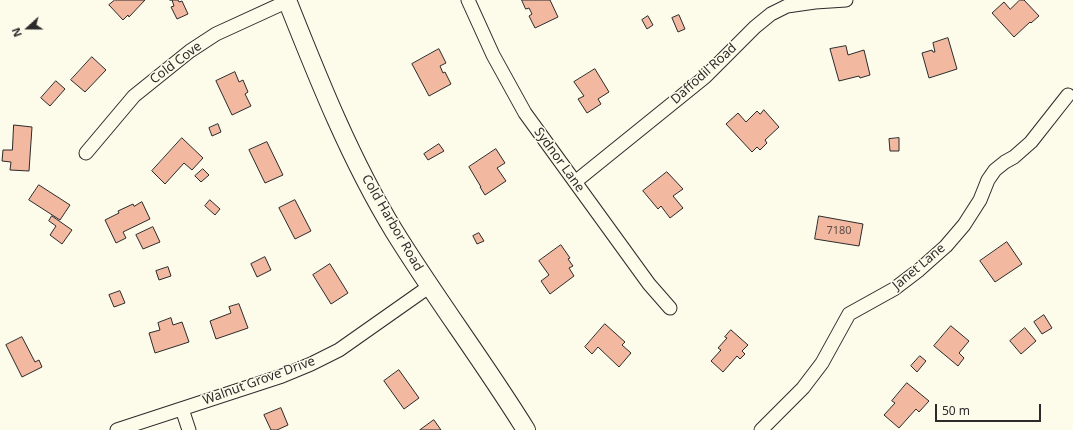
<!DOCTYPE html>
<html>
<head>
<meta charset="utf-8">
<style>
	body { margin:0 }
	#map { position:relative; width:1073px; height:430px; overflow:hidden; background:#fdfbea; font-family:"Noto Sans",sans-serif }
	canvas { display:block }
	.north { position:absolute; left:8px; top:8px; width:40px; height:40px; -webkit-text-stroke:3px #fdfbea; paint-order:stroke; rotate:249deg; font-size:11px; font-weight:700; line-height:16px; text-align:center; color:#2b2b2b }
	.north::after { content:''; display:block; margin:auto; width:14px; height:18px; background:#2b2b2b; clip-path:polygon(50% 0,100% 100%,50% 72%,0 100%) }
	.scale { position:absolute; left:935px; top:404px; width:106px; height:18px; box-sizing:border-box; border:2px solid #2b2b2b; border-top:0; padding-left:5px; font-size:12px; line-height:14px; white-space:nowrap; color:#2b2b2b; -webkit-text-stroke:3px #fdfbea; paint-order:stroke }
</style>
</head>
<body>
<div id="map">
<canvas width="1073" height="430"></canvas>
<div class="north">N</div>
<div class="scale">50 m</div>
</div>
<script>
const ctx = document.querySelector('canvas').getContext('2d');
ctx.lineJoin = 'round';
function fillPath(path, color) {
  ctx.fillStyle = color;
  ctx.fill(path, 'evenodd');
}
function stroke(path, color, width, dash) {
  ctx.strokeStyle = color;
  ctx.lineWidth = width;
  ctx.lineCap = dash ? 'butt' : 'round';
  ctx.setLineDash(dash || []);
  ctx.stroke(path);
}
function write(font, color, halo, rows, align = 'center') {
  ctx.font = font + ' "Noto Sans",sans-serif';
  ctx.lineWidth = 3;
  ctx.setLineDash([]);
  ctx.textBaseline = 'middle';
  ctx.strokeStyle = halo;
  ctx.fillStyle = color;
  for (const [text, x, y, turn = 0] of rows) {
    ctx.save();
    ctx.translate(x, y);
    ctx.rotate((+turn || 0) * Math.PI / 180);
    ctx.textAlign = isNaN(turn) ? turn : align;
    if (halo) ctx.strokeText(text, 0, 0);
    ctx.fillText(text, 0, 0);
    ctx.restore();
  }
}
const building = new Path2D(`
	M115 0H145L129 17 128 15 123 20 109 5Z
	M170 0H178L179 2 182 1 188 14 177 19 171 7 174 6 172 0Z
	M522 0H550L558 17 535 28 529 16 532 14 529 8 526 9Z
	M1020 0H1024L1039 16 1031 23 1030 22 1014 37 992 13 1004 2 1010 9Z
	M679 15 685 29 678 32 672 18Z
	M648 16 653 25 647 29 642 20Z
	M948 38 957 69 929 78 922 53 932 50 933 52H935L933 43Z
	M846 46 848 55 864 50 870 75 860 78 859 76 839 81 830 49Z
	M439 49 446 63 440 66 443 73 445 72 451 84 429 96 412 64Z
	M92 57 106 70 85 92 71 80Z
	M595 69 609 92 598 99 601 104 587 113 578 99 584 96 574 82Z
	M235 72 239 82 243 80 248 92 245 94 251 106 232 115 216 81Z
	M56 81 65 89 50 106 41 98Z
	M764 110 779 127 765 140 767 143 760 150 757 147 752 152 726 124 738 113 746 122 757 111 760 114Z
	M218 124 221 132 212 136 209 128Z
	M14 125 32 127 29 171 10 170 11 162 2 161 3 150H12Z
	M182 138 203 158 192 170 184 163 165 184 152 171Z
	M899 138V151H890L889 139Z
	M267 142 283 175 265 183 249 150Z
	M439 144 444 151 428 160 424 154Z
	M496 149 505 163 497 168 506 181 485 195 480 187H481L469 167Z
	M203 169 209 175 201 182 195 176Z
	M667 172 683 189 673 196 683 208 670 218 661 206 658 209 643 191Z
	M39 185 70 205 60 220 29 200Z
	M210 200 220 209 215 215 205 206Z
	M295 200 311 231 295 239 279 208Z
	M142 202 150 219 123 232 126 238 116 243 105 220 119 213 118 211 133 204 134 206Z
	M52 216 72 230 62 244 50 235 56 226 49 221Z
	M819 216 863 224 859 246 815 239Z
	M153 227 160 242 143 249 136 235Z
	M479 233 484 241 477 244 473 236Z
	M1007 242 1022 264 995 282 980 261Z
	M561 245 570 258 568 259 573 266 569 268 574 276 550 294 541 281 549 275 539 261Z
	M265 257 271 270 257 277 251 264Z
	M330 264 348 293 331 304 313 275Z
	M168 267 171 276 159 280 156 271Z
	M120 291 125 303 114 307 109 295Z
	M239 304 248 328 216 339 210 321 231 313 229 307Z
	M1044 315 1052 328 1042 334 1034 322Z
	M171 318 173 325 182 322 189 342 155 353 149 333 160 330 158 323Z
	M605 324 625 342 622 345 631 353 619 367 598 347 592 354 585 347Z
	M951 326 969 341 959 353 964 358 958 366 934 346Z
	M1025 328 1036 341 1021 354 1010 341Z
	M731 330 748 345 742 351 745 354 740 359 737 356 723 372 711 361 721 350 718 348 727 338 725 337Z
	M22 337 35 362 39 360 42 367 22 377 6 345Z
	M920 356 926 361 917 372 911 366Z
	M399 370 419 398 404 409 384 381Z
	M907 383 929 401 919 412 916 409 899 428 884 415 895 403 892 401Z
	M281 408 288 425 277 430H271L264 415Z
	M434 420 441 430H420Z`);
const street = new Path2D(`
	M468 0 493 55 525 113 649 284 670 308
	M86 153 134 96 190 51 216 34 288 1
	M575 182 705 77 755 27 771 14 787 6 815 2 846 0
	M182 409 189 430
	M117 430 282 376 311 364 339 350 430 286
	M761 430 803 388 822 363 849 314 894 289 919 270 946 246 964 225 980 200 988 180 995 170 1005 162 1014 157 1031 142 1068 95`);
const secondary = new Path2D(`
	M287 0C318 78 350 159 394 231 436 299 484 362 526 430`);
const numberNames = [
	["7180",839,231]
];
const streetNames = [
	["Cold Cove",176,63,-37],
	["Daffodil Road",704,74,-42],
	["Sydnor Lane",559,160,54],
	["Cold Harbor Road",392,223,60],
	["Janet Lane",919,267,-40],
	["Walnut Grove Drive",259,381,-20]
];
fillPath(building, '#f2b8a0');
stroke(building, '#2b2b2b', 1);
stroke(street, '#2b2b2b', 15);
stroke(secondary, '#2b2b2b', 20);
stroke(street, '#fdfbea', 13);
stroke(secondary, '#fdfbea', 18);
write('11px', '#5d4e48', null, numberNames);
write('13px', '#2b2b2b', '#fdfbea', streetNames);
</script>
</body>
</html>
